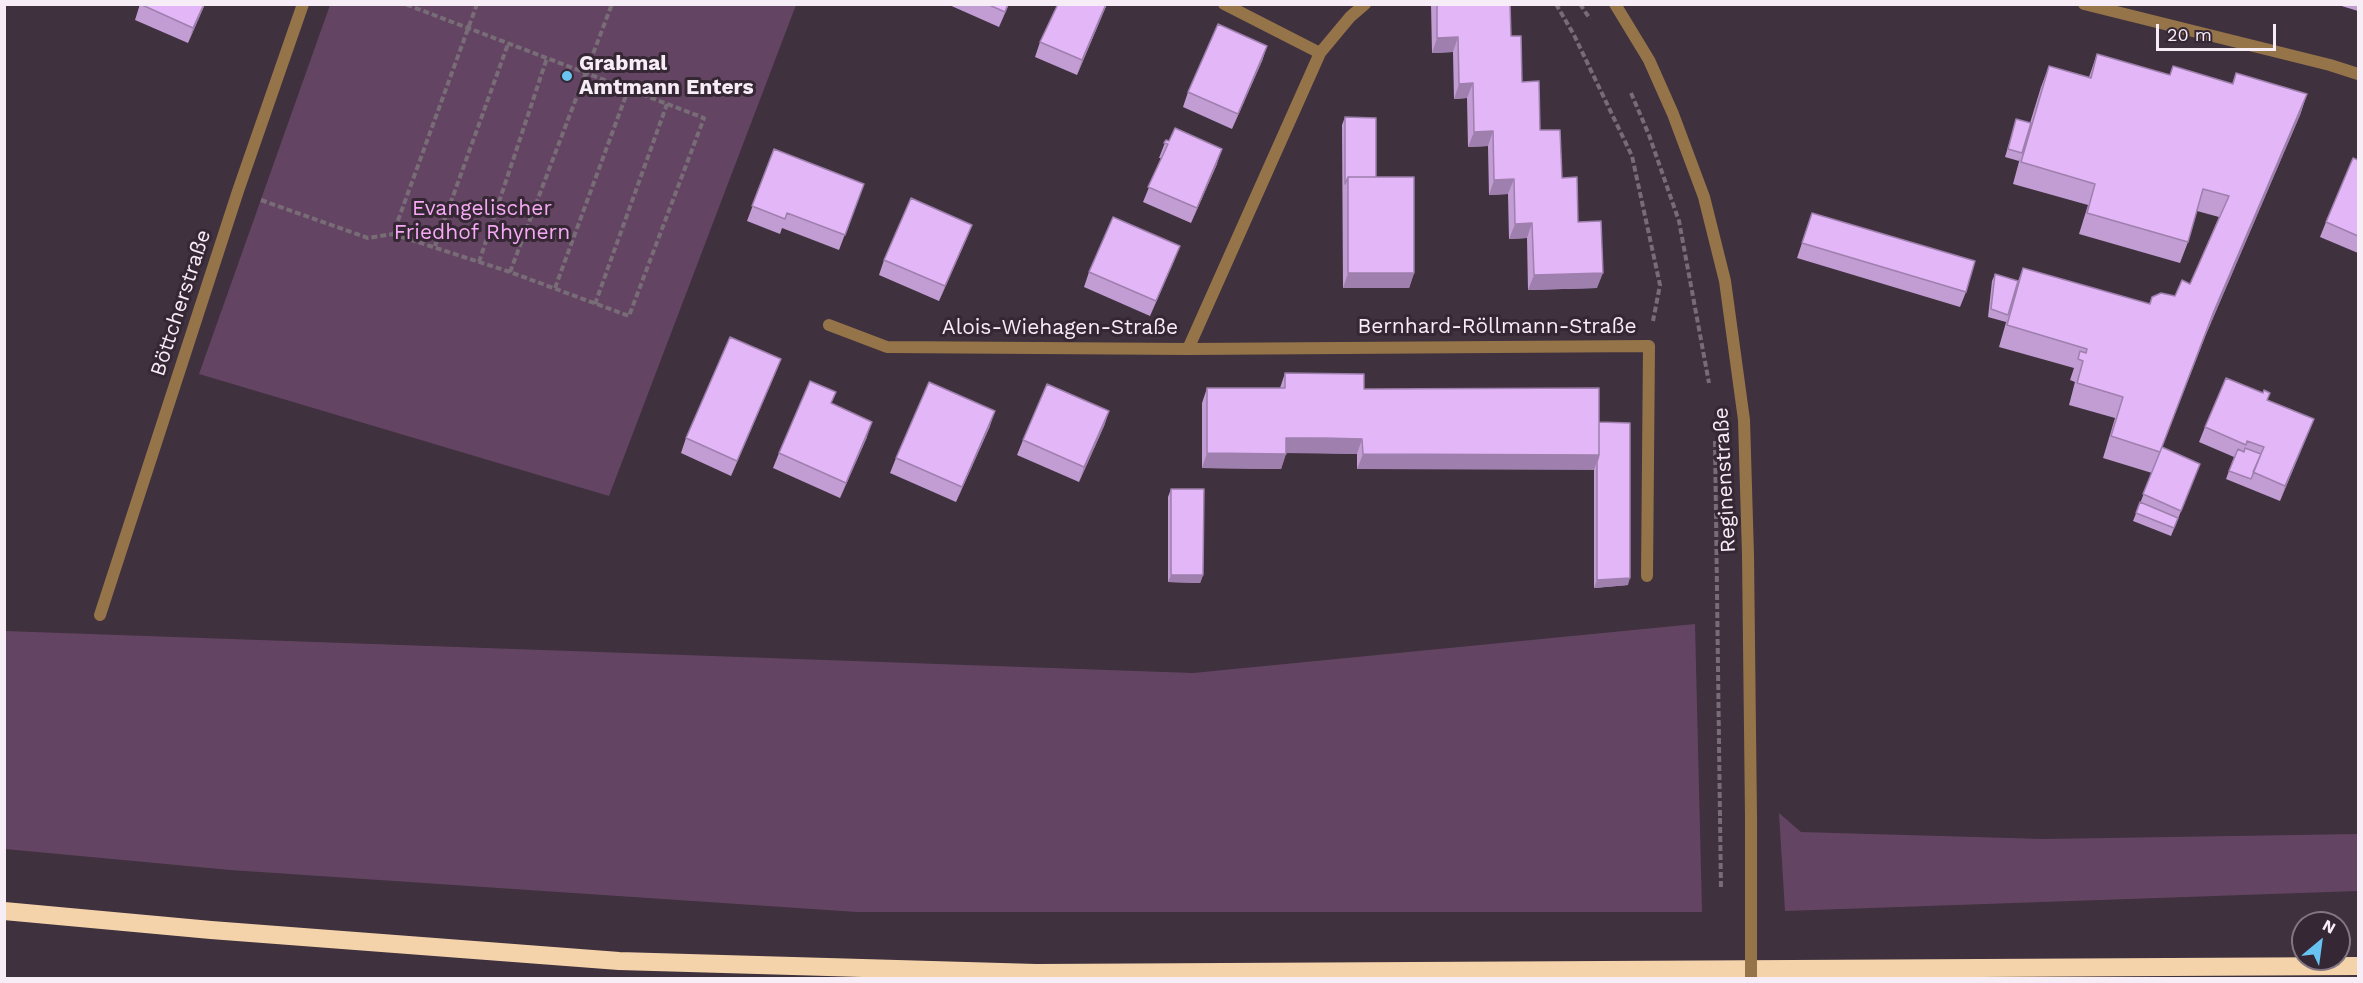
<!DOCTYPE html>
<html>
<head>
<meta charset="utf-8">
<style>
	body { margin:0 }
	#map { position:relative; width:2363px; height:983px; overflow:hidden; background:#3f313e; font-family:"Work Sans",sans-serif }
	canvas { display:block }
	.frame { position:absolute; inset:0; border:6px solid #f7edf6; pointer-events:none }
	.north { position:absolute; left:2291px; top:911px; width:60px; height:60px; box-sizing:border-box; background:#352734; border:2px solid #837682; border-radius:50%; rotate:29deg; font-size:16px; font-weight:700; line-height:24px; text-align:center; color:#f7edf6 }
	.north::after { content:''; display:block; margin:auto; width:21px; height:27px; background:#69c3f1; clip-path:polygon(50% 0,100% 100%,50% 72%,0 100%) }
	.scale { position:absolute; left:2156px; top:24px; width:120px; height:27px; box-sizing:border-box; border:3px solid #f7edf6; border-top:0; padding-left:8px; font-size:18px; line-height:21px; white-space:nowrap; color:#f7edf6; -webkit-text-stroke:4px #352734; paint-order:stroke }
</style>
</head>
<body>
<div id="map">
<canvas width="2363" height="983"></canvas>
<div class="frame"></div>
<div class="north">N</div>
<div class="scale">20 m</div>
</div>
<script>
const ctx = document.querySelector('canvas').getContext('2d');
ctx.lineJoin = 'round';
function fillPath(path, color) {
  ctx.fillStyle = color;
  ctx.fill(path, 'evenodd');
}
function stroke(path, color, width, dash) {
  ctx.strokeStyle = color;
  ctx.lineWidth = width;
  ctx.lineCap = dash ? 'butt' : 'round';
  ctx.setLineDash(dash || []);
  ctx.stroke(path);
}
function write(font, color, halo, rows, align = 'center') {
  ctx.font = font + ' "Work Sans",sans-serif';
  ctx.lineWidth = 6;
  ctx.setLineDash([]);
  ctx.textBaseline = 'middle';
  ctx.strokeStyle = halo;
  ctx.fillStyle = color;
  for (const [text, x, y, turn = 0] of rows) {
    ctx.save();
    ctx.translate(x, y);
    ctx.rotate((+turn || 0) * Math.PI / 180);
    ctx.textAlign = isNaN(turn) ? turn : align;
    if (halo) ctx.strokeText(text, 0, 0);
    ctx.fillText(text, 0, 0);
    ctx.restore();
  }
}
const green = new Path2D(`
	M330 5H796L609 496 199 374Z
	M1695 624 1702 912H857L230 870 5 849V631L1193 673Z
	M1779 813 1801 832 2044 839 2358 834V891L1785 911Z`);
const path = new Path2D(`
	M1556 4 1574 35 1632 156 1660 285 1653 321
	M1580 4 1590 19
	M1631 93 1649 135 1679 221 1709 383
	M261 200 368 238 393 234 477 4
	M393 234 510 272 629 316 704 118 405 4
	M435 246 508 44
	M479 262 547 58
	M510 272 612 4
	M555 288 628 90
	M595 304 667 104
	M1715 441 1720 818`);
const minor = new Path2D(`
	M1224 4 1320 53
	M2084 4 2330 65 2358 74
	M829 325 887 347 1188 349 1320 53 1350 17 1365 4
	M1188 349 1649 346 1647 576
	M100 615 238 191 303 4`);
const tertiary = new Path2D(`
	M1615 4 1649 60 1673 114 1704 197 1725 281 1744 420 1748 555 1751 817`);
const motorway = new Path2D(`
	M4 911 211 930 619 961 1036 973 2358 966`);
const pathBridge = new Path2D(`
	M1720 818 1721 889`);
const tertiaryBridge = new Path2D(`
	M1751 817V978`);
const wall = new Path2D(`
	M140 4H205L188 43 135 20Z
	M947 4H1009L999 27Z
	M1107 4 1077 75 1035 57 1040 42Z
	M1431 4H1510L1511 36 1522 82 1540 130 1562 178 1578 222 1597 288 1528 290 1527 238 1509 239 1508 194 1489 195 1488 146 1468 147 1467 98 1454 99 1453 52 1432 53Z
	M2335 4H2358V11Z
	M1267 46 1262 61 1232 129 1183 107 1188 92Z
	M2097 54 2170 75 2173 66 2232 84 2236 73 2307 94 2300 115 2207 332 2162 447 2194 479 2171 536 2133 521 2152 473 2103 458 2115 418 2069 405 2075 382 2070 380 2074 368 1999 347 2007 319 2006 322 1988 317 1992 281 1995 274 2018 281 2023 268 2149 304 2152 297 2175 296 2190 284 2219 217 2197 211 2188 242 2180 263 2079 234 2088 205 2013 184 2020 158 2019 161 2005 157 2014 127 2016 119 2030 123 2041 87 2049 66 2089 77Z
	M1345 117 1376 177 1414 273 1409 288H1343L1342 125Z
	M1166 140 1217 164 1191 223 1143 202 1161 158H1159Z
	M774 149 864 184 839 250 782 228 780 234 747 221Z
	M2358 160V253L2320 237 2326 222Z
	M1812 213 1966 292 1960 307 1797 258Z
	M972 225 966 240 939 301 879 275 884 260Z
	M1174 261 1150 316 1084 287 1089 272Z
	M781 359 775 374 731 476 681 453 686 438Z
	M1285 373 1364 389 1599 422 1628 585 1594 588V469H1357V454L1319 453H1286L1281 469 1202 468V403L1207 388H1280Z
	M836 392 831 403 867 437 840 498 773 468 779 453Z
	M2268 400 2314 419 2280 501 2226 479 2234 457 2199 442 2205 427Z
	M1109 411 1104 426 1079 482 1017 455 1023 440Z
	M990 426 956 502 890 473 896 458Z
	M1171 489 1203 575 1200 583 1168 582V497Z`);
const shadedWall = new Path2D(`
	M204 4H205L188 43 193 28Z
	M1008 4H1009L999 27 1005 12Z
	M1106 4H1107L1077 75 1082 60Z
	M1458 37 1453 52 1432 53 1437 38Z
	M1267 46 1262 61 1232 129 1238 114Z
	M1473 83 1467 98 1454 99 1459 84Z
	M2307 94 2300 115 2207 332 2214 311Z
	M1493 131 1488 146 1468 147 1474 132Z
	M1222 149 1217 164 1191 223 1197 208Z
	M1514 179 1508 194 1489 195 1494 180Z
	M1532 223 1527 238 1509 239 1515 224Z
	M972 225 966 240 939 301 945 286Z
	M1180 246 1174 261 1150 316 1156 301Z
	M1348 273H1414L1409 288H1343Z
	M1603 273 1597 288 1528 290 1534 275Z
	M781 359 775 374 731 476 737 461Z
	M995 411 990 426 956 502 962 487Z
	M1109 411 1104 426 1079 482 1084 467Z
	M2314 419 2308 434 2280 501 2285 486Z
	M872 422 867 437 840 498 846 483Z
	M1286 438 1362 439 1357 454 1281 453Z
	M1207 453 1286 454 1281 469 1202 468Z
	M1363 454 1599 455 1594 470 1357 469Z
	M1171 575H1203L1200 583 1168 582Z
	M1630 578 1628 585 1594 588 1597 580Z`);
const building = new Path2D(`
	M140 4H204L193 28Z
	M987 4H1008L1005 12Z
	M1058 4H1106L1082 60 1040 42Z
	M1437 4H1510L1511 36H1521L1522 82 1539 81 1540 130H1560L1562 178 1577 177 1578 222 1601 221 1603 273 1534 275 1532 223 1515 224 1514 179 1494 180 1493 131 1474 132 1473 83 1459 84 1458 37 1437 38Z
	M1218 24 1267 46 1238 114 1188 92Z
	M2097 54 2170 75 2173 66 2233 84 2236 73 2307 94 2214 311 2160 452 2111 436 2123 397 2077 383 2083 361 2078 359 2080 351 2086 353 2087 349 2007 325 2023 268 2150 304 2152 297 2161 293 2175 296 2182 280 2190 284 2229 196 2203 189 2188 242 2087 213 2095 184 2021 162 2049 66 2091 78Z
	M1345 117 1376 118V177H1348L1345 184Z
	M2016 119 2031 123 2022 153 2008 149Z
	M1175 128 1222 149 1197 208 1148 187 1168 144 1164 143 1166 140 1169 141Z
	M774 149 864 184 845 235 787 213 785 219 752 206Z
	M2353 158 2358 160V236L2326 222Z
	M1348 177H1414V273H1348Z
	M911 198 972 225 945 286 884 260Z
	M1812 213 1975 261 1966 292 1802 243Z
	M1113 217 1180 246 1156 301 1089 272Z
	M1995 274 2018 281 2008 315 1991 309Z
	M730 337 781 359 737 461 686 438Z
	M1285 373 1364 374V389L1599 388V455L1363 454 1362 439 1324 438H1286V454L1207 453V388H1285Z
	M2226 378 2263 393 2264 390 2270 393 2267 400 2314 419 2285 486 2253 472 2264 447 2247 441 2246 445 2205 427Z
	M810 381 836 392 831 403 872 422 846 483 779 453Z
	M929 382 995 411 962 487 896 458Z
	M1047 384 1109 411 1084 467 1023 440Z
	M1599 422 1630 423V578L1597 580V462L1599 455Z
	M2162 447 2200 464 2181 511 2143 494Z
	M2245 448 2261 454 2251 479 2229 471 2238 449 2244 452Z
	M1171 489H1204L1203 575H1171Z
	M2140 502 2178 518 2174 528 2136 513Z`);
const markers = [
	[567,76,6,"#69c3f1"]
];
const poiNames = [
	["Grabmal",579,64],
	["Amtmann Enters",579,88]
];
const parkNames = [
	["Evangelischer",482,209],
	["Friedhof Rhynern",482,233]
];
const streetNames = [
	["Böttcherstraße",181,303,-72],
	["Bernhard-Röllmann-Straße",1497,327],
	["Alois-Wiehagen-Straße",1060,328],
	["Reginenstraße",1725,480,-93]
];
fillPath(green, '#644463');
stroke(path, '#786c77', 4, [6, 3]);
stroke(minor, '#967449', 12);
stroke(tertiary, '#967449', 12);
stroke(motorway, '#f4d3ab', 18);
stroke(pathBridge, '#786c77', 4, [6, 3]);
stroke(tertiaryBridge, '#967449', 12);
fillPath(wall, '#c29dd4');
fillPath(shadedWall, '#9e7fad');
fillPath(building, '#e2b6f7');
stroke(building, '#9e7fad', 1.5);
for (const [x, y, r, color] of markers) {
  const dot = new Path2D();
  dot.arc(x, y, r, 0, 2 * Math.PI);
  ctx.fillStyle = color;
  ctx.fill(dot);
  stroke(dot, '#352734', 2);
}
write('bold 21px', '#f7edf6', '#352734', poiNames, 'left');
write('21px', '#f6a9f4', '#352734', parkNames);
write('21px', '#f7edf6', '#352734', streetNames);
</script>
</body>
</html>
